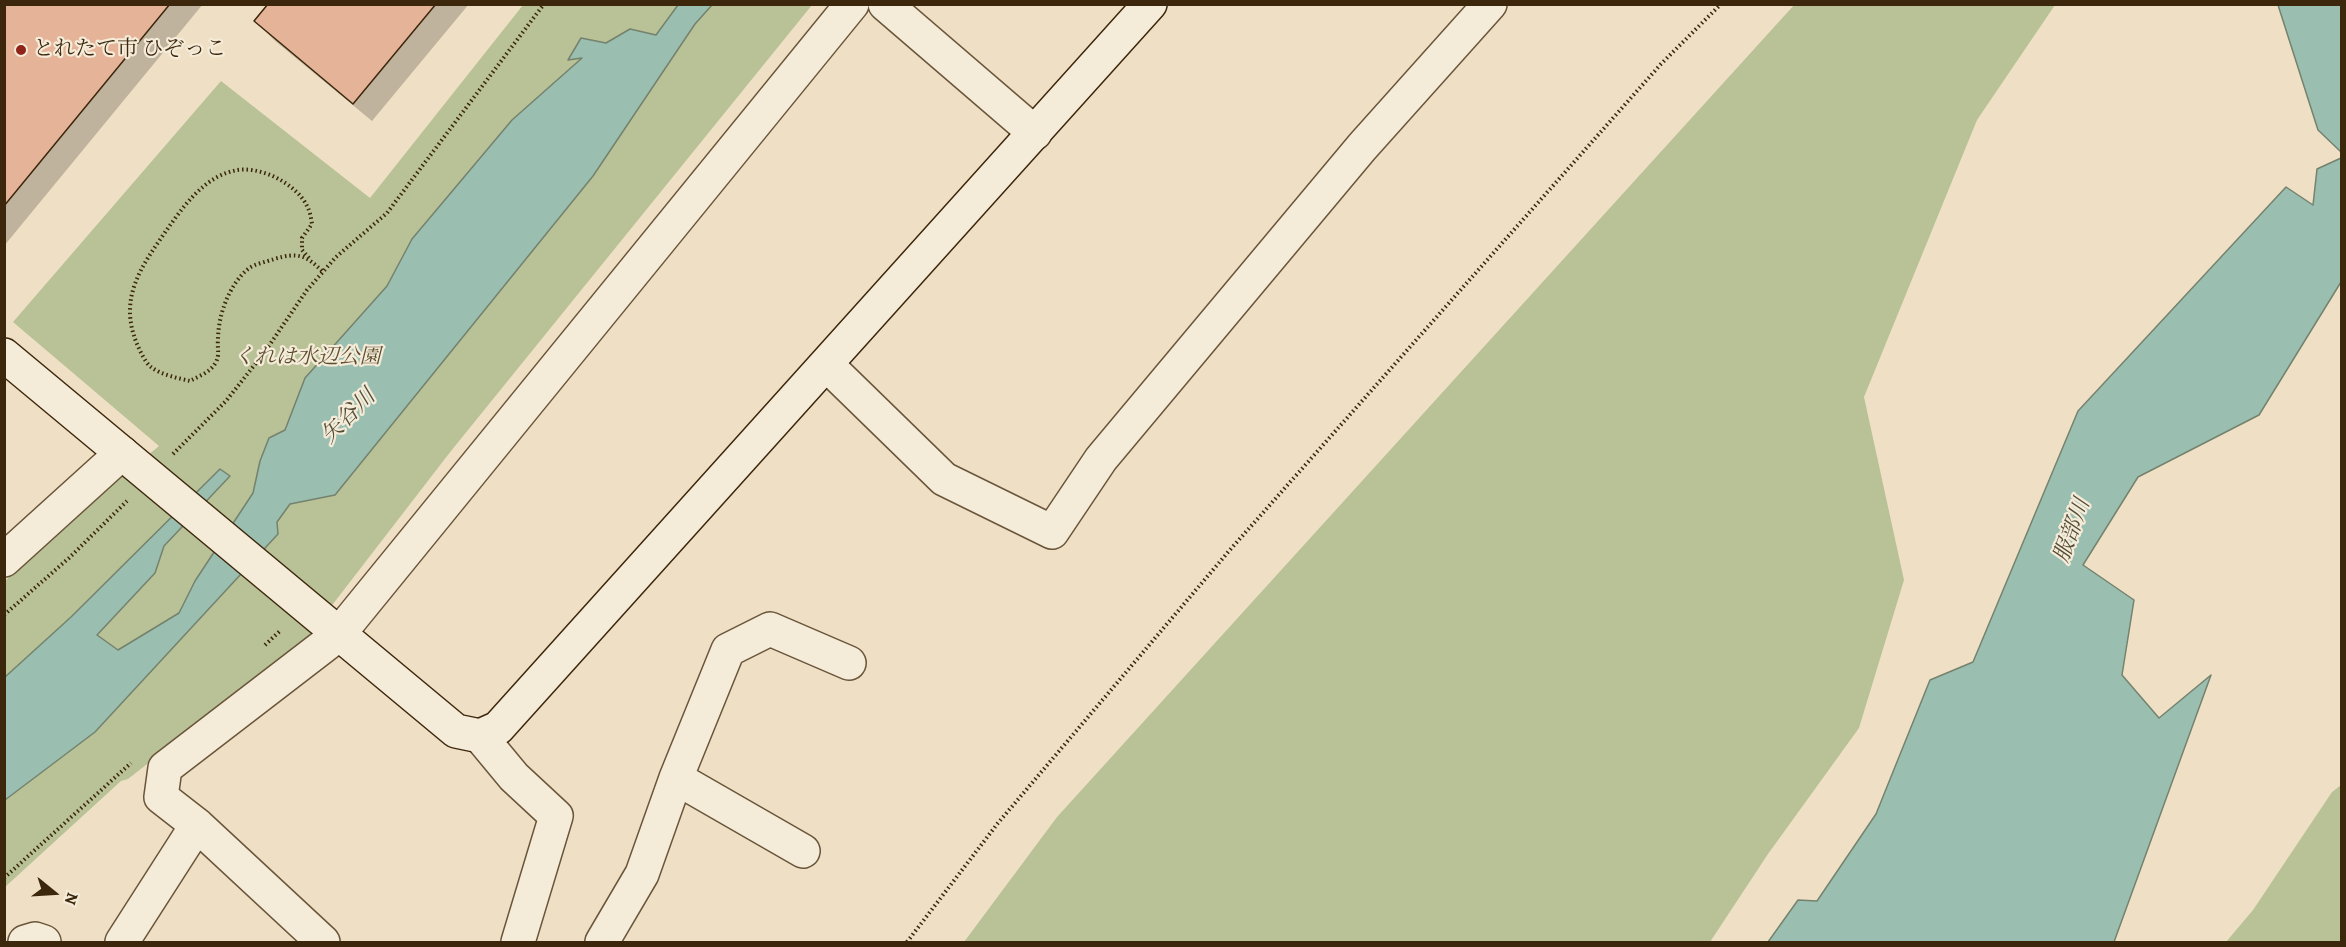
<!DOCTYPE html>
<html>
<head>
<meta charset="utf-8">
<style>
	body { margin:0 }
	#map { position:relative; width:2346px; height:947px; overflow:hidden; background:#efe0c5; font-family:Alegreya,serif }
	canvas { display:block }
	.frame { position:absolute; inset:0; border:6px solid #3c270c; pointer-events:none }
	.north { position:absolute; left:24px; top:863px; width:60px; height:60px; -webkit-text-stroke:4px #f5ebd9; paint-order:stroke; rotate:108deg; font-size:16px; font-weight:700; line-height:24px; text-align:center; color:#3c270c }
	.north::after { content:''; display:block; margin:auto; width:21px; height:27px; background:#3c270c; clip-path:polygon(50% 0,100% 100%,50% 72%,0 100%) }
</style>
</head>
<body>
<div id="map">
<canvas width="2346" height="947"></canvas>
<div class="frame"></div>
<div class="north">N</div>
</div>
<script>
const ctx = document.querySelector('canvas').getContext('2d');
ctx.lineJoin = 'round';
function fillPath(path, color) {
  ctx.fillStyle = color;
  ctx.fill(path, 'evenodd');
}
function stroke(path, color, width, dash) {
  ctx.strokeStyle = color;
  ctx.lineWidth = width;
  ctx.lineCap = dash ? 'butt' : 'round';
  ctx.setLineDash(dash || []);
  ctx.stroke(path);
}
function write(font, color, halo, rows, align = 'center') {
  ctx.font = font + ' Alegreya,"Noto Serif JP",serif';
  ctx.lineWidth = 4.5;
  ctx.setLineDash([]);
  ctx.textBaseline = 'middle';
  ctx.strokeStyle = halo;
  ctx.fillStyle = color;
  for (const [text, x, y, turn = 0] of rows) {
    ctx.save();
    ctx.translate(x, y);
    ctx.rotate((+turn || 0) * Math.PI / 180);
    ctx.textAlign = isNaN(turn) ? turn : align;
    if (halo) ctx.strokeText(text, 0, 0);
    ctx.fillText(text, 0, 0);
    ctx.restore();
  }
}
const green = new Path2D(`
	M1795 4 2055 5 1977 120 1864 397 1904 580 1859 728 1768 854 1710 942H964L1057 817Z
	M523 5H812L451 451 306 639 293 650 128 779 121 781 5 887V581L100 495 159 446 13 322 221 81 370 198Z
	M2341 785V942H2226L2253 910 2332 792Z`);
const water = new Path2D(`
	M678 5H712L695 24 593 176 335 495 290 504 277 522 278 534 95 732 5 800V677L71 617 220 469 230 476 164 546 155 573 97 635 118 650 179 613 195 581 253 493 260 461 269 438 285 430 305 378 387 286 412 239 512 120 582 58 568 60 581 38 606 43 630 29 656 35Z
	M2278 5H2341V152L2318 130Z
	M2341 158V282L2259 415 2138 477 2083 565 2134 600 2122 675 2159 718 2211 675 2114 942H1768L1798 900 1817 901 1876 814 1930 680 1973 662 2078 411 2286 187 2313 205 2317 169Z`);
const shadow = new Path2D(`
	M4 4H203L4 246Z
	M270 4H469L372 121 274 40 256 21Z`);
const building = new Path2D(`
	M4 4H170L4 206Z
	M268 4H436L353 104 254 21Z`);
const path = new Path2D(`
	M309 258 302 250V238L312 224C311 218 310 211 307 206 296 183 258 164 233 171 203 178 183 207 166 231 141 267 118 298 137 344 140 351 145 362 151 367 161 375 178 378 190 381 199 376 211 372 216 362 220 354 217 348 218 340 218 315 229 285 248 269 254 264 266 262 274 259 298 252 306 255 323 272
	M173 454 226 401 264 353 307 290 336 257 387 213 544 4
	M4 615 69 558 127 501
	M265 645 281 630
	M4 878 131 763
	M907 942 998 823 1229 551 1661 64 1721 4`);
const street = new Path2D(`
	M885 4 1035 133
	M827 365 944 479 1052 532 1101 459 1362 147 1490 4
	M4 560 122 453
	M480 736 514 777 556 816 518 942
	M676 778 803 851
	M25 942 35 939 44 942
	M122 942 197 825
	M323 942 197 825 161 797 165 768 338 635 852 4
	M602 942 642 874 676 778 728 650 770 629 849 663`);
const secondary = new Path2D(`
	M4 355 456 731 480 736 498 728 1150 4`);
const markers = [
	[21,50,6,"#8f2418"]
];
const poiNames = [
	["とれたて市 ひぞっこ",33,50]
];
const parkNames = [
	["くれは水辺公園",307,358]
];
const waterNames = [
	["矢谷川",349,417,-45],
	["服部川",2073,531,-70]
];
fillPath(green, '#b8c296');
fillPath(water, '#9abeaf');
stroke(water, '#74826e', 1.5);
fillPath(shadow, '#0003');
fillPath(building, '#e5b397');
stroke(building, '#3c270c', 1.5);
stroke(street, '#69553a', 36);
stroke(secondary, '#3c270c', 36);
stroke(path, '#3c270c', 4, [1.5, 3]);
stroke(street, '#f5ebd9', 33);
stroke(secondary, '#f5ebd9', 33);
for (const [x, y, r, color] of markers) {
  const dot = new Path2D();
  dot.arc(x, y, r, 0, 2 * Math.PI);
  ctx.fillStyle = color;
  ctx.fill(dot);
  stroke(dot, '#f5ebd9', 2);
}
write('21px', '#3c270c', '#f5ebd9', poiNames, 'left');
write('italic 21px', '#5b4e2e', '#f5ebd9', parkNames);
write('italic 22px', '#544d35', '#f5ebd9', waterNames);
</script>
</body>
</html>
